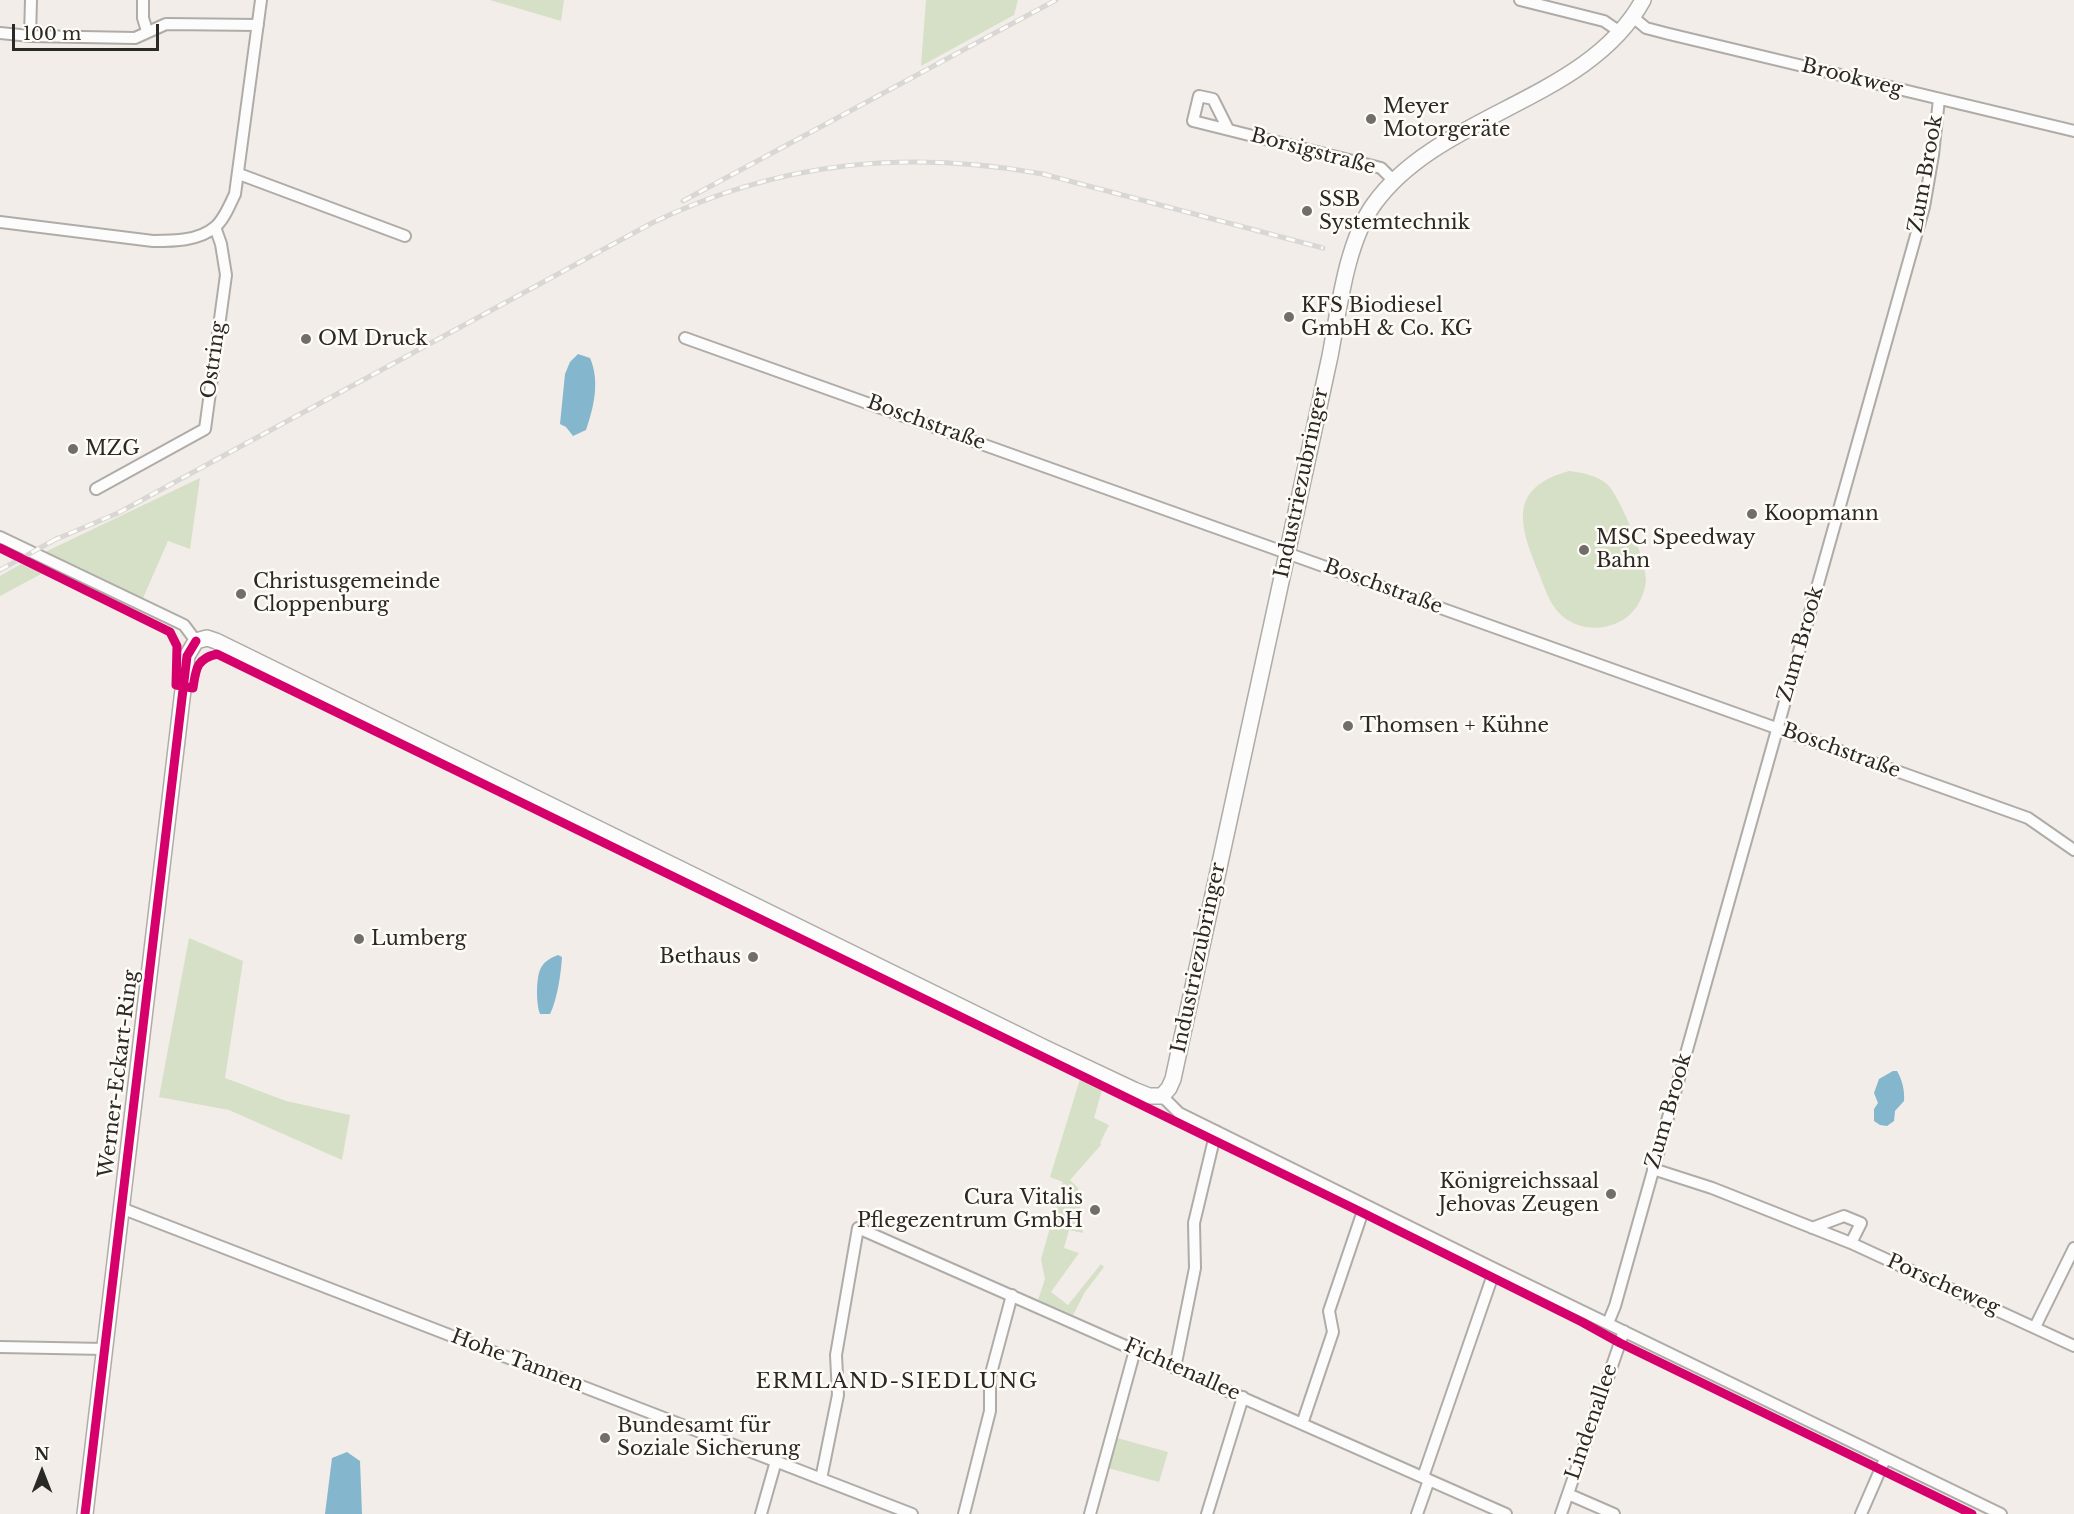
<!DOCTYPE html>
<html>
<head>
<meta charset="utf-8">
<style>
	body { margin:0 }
	#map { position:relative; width:2074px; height:1514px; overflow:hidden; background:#f2ede8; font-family:"Libre Baskerville",serif }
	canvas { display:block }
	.north { position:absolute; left:12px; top:1442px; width:60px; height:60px; -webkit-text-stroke:4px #fffcf8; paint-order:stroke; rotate:0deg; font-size:16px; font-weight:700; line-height:24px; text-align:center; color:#2b2925 }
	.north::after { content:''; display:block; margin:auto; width:21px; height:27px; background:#2b2925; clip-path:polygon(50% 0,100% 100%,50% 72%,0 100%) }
	.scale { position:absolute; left:12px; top:24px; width:147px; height:27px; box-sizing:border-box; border:3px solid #2b2925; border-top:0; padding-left:8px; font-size:18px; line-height:21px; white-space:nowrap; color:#2b2925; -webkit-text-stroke:4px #fffcf8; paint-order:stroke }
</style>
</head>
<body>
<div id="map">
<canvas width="2074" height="1514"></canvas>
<div class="north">N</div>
<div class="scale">100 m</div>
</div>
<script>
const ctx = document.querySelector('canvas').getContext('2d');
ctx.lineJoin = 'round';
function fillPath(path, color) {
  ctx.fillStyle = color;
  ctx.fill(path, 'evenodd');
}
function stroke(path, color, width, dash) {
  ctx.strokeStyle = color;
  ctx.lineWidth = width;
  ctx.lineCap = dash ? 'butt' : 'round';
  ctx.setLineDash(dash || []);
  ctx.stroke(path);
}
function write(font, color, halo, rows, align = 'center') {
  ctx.font = font + ' "Libre Baskerville",serif';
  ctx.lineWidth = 5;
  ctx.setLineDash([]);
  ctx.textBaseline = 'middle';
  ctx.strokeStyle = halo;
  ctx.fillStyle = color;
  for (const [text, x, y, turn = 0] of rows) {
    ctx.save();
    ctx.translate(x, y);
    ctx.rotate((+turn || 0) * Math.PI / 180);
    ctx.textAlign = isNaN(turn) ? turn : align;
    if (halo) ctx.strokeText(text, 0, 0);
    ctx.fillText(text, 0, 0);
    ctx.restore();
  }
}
const green = new Path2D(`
	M490 0H564L561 21Z
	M926 0H1018L1014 15 921 66Z
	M1569 471C1583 473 1596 475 1607 484 1620 496 1647 563 1646 580 1645 590 1642 598 1637 606 1621 631 1583 635 1561 615 1549 604 1544 586 1538 571 1519 524 1508 488 1569 471Z
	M200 478 190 549 168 541 143 598 43 553Z
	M21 564 43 573 0 596V576Z
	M189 938 243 961 225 1078 286 1101 350 1115 342 1160 229 1110 159 1097Z
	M1080 1079 1102 1090 1094 1118 1109 1125 1100 1143 1101 1145 1070 1180 1078 1188 1083 1233 1069 1230 1064 1248 1079 1253 1051 1292 1068 1305 1101 1264 1104 1267 1085 1292 1073 1315 1038 1300 1045 1279 1041 1259 1063 1182 1050 1177Z
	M1117 1438 1168 1452 1159 1482 1108 1468Z`);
const water = new Path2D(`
	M578 354 590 358C600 381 594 407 586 430L573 436 566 427 560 424 565 374 570 362Z
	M558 955 562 957C561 974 557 1000 550 1014H540C536 1005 536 979 540 970 543 962 550 958 558 955Z
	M1893 1071H1897C1902 1079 1905 1091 1904 1101L1895 1111 1894 1121 1887 1126 1880 1125 1874 1121V1109L1878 1103 1874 1093 1879 1079Z
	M347 1452 360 1461 362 1514H325L332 1458Z`);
const street = new Path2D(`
	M143 0V18L147 31
	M1520 0 1604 21 1620 32
	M1633 17 1646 28 1669 34 2074 131
	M0 33 30 36 135 38 166 24 258 25
	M30 36 31 0
	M1228 129 1213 99 1199 96 1193 121 1381 168 1394 181
	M239 174 405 236
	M0 222 153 241C173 241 199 241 215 227 224 220 230 204 235 194L261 0
	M685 338 2028 818 2074 850
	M96 489 205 429 226 275 221 244 215 227
	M0 537 184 625 196 641
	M1162 1096 1179 1113 1495 1269 2001 1514
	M1653 1169 1712 1188 1851 1243 1861 1223 1844 1216 1812 1228
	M121 1208 912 1514
	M1851 1243 2074 1346
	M1608 1323 1615 1306 1924 207 1933 155 1939 99
	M2035 1327 2074 1248
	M0 1347 105 1349
	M1175 1368 1195 1268 1194 1223 1216 1131
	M1302 1424 1333 1332 1329 1311 1365 1205
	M1423 1477 1495 1269
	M821 1479 838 1395 836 1355 858 1228 1506 1514
	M1568 1494 1614 1514
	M761 1514 776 1461
	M964 1514 990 1411V1377L1012 1295
	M1090 1514 1135 1350
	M1207 1514 1243 1397
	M1417 1514 1429 1480
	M1561 1514 1624 1331
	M1861 1514 1885 1459`);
const secondary = new Path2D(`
	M85 1514 187 656 196 641 207 638 216 641 1045 1048 1134 1090 1149 1096H1162L1169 1088 1173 1079 1330 356C1339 309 1346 243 1374 204 1439 113 1588 101 1643 0`);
const rail = new Path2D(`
	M683 201 1056 0
	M52 541 118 513 652 223C778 162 905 149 1043 174L1323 248
	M0 570 58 538`);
const cycleway = new Path2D(`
	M0 548 170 632 177 646 176 685 193 688C196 669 196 659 217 654L1363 1213 1582 1322 1620 1343 1972 1514
	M85 1514 187 656 196 641`);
const markers = [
	[1371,119,6,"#716e69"],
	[1307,211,6,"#716e69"],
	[1289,317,6,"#716e69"],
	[306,339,6,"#716e69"],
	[73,449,6,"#716e69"],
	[1752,514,6,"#716e69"],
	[1584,550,6,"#716e69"],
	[241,594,6,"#716e69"],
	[1348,726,6,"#716e69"],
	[359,939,6,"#716e69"],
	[753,957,6,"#716e69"],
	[1611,1194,6,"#716e69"],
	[1095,1210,6,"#716e69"],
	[605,1438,6,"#716e69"]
];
const streetNames = [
	["Brookweg",1852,78,14],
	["Borsigstraße",1313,152,15],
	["Zum Brook",1926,174,-80],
	["Ostring",214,360,-82],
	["Boschstraße",926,423,20],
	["Industriezubringer",1302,483,-78],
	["Boschstraße",1383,587,20],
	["Zum Brook",1801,644,-74],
	["Boschstraße",1841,751,20],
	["Industriezubringer",1199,958,-78],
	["Werner-Eckart-Ring",119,1074,-83],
	["Zum Brook",1669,1111,-74],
	["Porscheweg",1943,1285,24],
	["Hohe Tannen",517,1361,21],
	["Fichtenallee",1182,1370,24],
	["Lindenallee",1592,1422,-71]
];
const poiNames = [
	["Meyer",1383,107],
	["Motorgeräte",1383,130],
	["SSB",1319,200],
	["Systemtechnik",1319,223],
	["KFS Biodiesel",1301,306],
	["GmbH & Co. KG",1301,329],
	["OM Druck",318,339],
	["MZG",85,449],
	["Koopmann",1764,514],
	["MSC Speedway",1596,538],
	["Bahn",1596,561],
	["Christusgemeinde",253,582],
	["Cloppenburg",253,605],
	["Thomsen + Kühne",1360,726],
	["Lumberg",371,939],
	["Bethaus",741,957,"right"],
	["Königreichssaal",1599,1182,"right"],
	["Jehovas Zeugen",1599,1205,"right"],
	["Cura Vitalis",1083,1198,"right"],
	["Pflegezentrum GmbH",1083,1221,"right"],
	["Bundesamt für",617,1426],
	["Soziale Sicherung",617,1449]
];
const neighbourhoodNames = [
	["ERMLAND-SIEDLUNG",897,1382]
];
fillPath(green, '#d5e0c6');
fillPath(water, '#84b6cd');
stroke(street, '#afaca8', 14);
stroke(secondary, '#afaca8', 18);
stroke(street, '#fdfcfc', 10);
stroke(secondary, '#fdfcfc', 15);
stroke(rail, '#d8d7d5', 5);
stroke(rail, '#fffcf8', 3, [9]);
stroke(cycleway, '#d6006c', 9);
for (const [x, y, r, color] of markers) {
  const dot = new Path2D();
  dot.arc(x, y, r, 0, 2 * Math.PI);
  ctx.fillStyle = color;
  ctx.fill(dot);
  stroke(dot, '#fffcf8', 2);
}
write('20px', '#2b2925', '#fffcf8', streetNames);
write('20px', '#2b2925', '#fffcf8', poiNames, 'left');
ctx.letterSpacing = '1.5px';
write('21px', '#2b2925', '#fffcf8', neighbourhoodNames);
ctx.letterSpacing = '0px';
</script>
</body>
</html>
